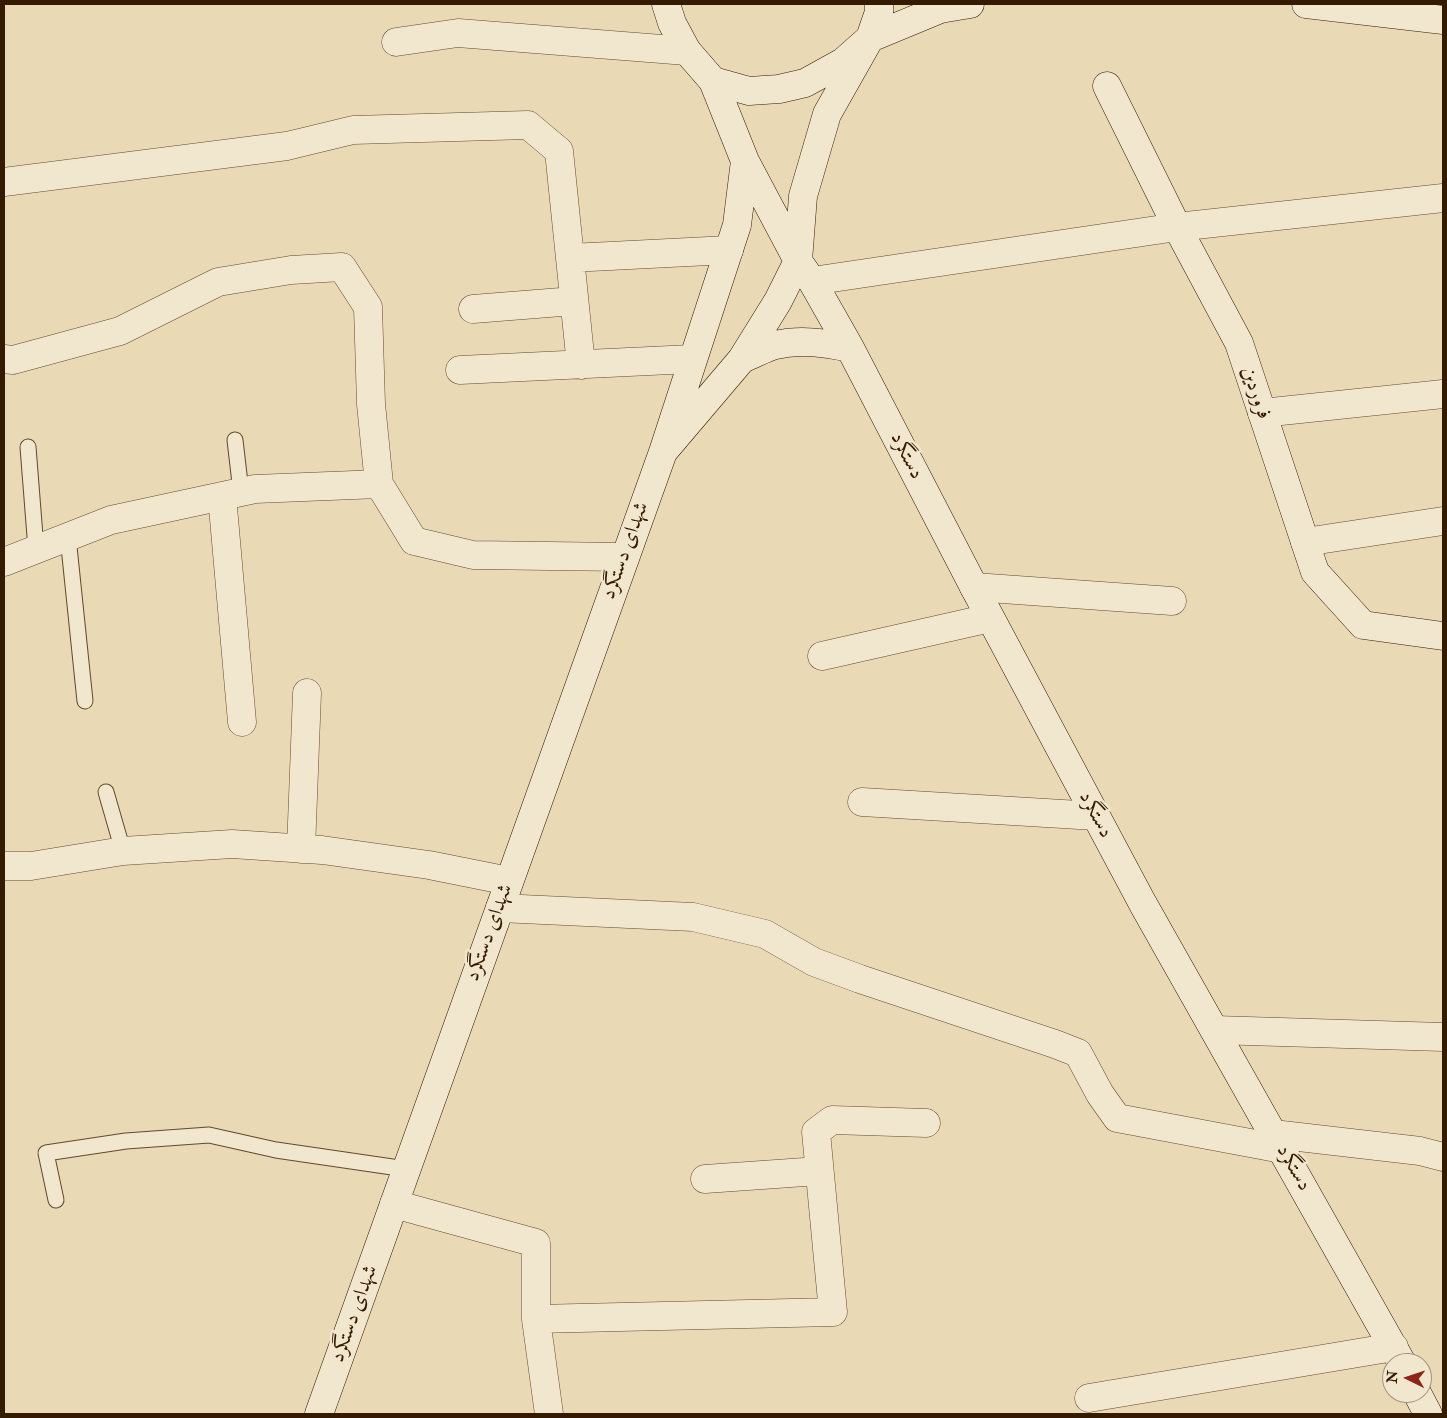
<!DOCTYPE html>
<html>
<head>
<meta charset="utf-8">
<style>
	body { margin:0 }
	#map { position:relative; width:1447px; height:1418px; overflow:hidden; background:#e9d9b4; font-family:"IM FELL Double Pica",serif }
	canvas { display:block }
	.frame { position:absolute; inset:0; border:5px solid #341a00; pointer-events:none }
	.north { position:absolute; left:1382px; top:1353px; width:50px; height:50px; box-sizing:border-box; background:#f1e6ce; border:1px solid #a5947c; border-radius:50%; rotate:274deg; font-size:14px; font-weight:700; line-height:20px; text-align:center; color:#341a00 }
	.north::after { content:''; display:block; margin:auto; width:18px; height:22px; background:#8f2418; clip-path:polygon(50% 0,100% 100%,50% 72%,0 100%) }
</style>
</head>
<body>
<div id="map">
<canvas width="1447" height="1418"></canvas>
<div class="frame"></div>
<div class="north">N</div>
</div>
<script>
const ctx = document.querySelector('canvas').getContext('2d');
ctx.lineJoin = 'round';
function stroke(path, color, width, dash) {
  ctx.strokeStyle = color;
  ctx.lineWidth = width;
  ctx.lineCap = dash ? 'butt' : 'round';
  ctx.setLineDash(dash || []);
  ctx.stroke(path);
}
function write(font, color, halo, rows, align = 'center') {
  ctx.font = font + ' "IM FELL Double Pica",Amiri,serif';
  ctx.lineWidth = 5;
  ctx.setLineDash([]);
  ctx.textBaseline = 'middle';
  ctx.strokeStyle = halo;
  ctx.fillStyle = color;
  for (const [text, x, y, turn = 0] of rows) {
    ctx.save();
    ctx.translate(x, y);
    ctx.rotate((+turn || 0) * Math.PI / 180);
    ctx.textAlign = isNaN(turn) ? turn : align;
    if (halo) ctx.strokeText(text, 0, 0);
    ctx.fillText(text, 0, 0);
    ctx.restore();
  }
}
const lane = new Path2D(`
	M235 440 241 492
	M28 447 36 549
	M68 537 85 701
	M106 792 123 851
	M56 1200 46 1153 126 1141 209 1135 276 1150 406 1169`);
const street = new Path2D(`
	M396 42 458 33 687 51
	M4 182 287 146 353 130 528 125 559 151 581 365
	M570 258 729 250
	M812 281 1177 227 1443 198
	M473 309 574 301
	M4 359 13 360 120 331 218 282 291 270 342 267 368 307 371 404 379 484 414 541 473 555 624 557
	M460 370 692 359
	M1262 413 1443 394
	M222 496 242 722
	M1305 542 1443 521
	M4 562 111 520 255 489 379 484
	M974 587 1172 601
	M822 656 990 618
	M862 802 1096 816
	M301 849 307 693
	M4 866H31L123 851 232 844 322 850 429 865 509 881
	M500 908 693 917 765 934 814 962 860 979 1055 1044 1078 1053 1100 1094 1117 1118 1282 1149
	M1215 1030 1443 1037
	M1273 1134 1420 1151 1443 1157
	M705 1179 819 1171
	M394 1204 536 1243V1319L549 1414
	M536 1319 833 1312 816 1132 832 1120 926 1123
	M1089 1398 1394 1347`);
const secondary = new Path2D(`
	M666 4 672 23 687 51 713 81 749 91 779 89 805 83 843 62 870 38 879 12V4
	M1306 4 1443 20
	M713 81 745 161 798 261 812 281 850 348 974 587 1143 904 1402 1363
	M1107 86 1177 227 1239 343 1315 572 1363 625 1443 636
	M745 161 737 225 663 452 742 359 778 301 798 261 803 196 827 114 870 38 940 9 970 4
	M742 359C753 355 764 348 775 345 801 339 825 343 850 348
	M1417 1393 1428 1414
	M319 1414 663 452`);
const streetNames = [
	["فروردین",1255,393,71],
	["دستگرد",906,456,63],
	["شهدای دستگرد",626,551,-70],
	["دستگرد",1095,815,62],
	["شهدای دستگرد",490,933,-70],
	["دستگرد",1293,1168,60],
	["شهدای دستگرد",355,1314,-70]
];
stroke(lane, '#614a2d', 17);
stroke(street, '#614a2d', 29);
stroke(secondary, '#341a00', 29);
stroke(lane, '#f1e6ce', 15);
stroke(street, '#f1e6ce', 28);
stroke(secondary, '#f1e6ce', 28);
write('21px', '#341a00', '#f1e6ce', streetNames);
</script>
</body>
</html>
